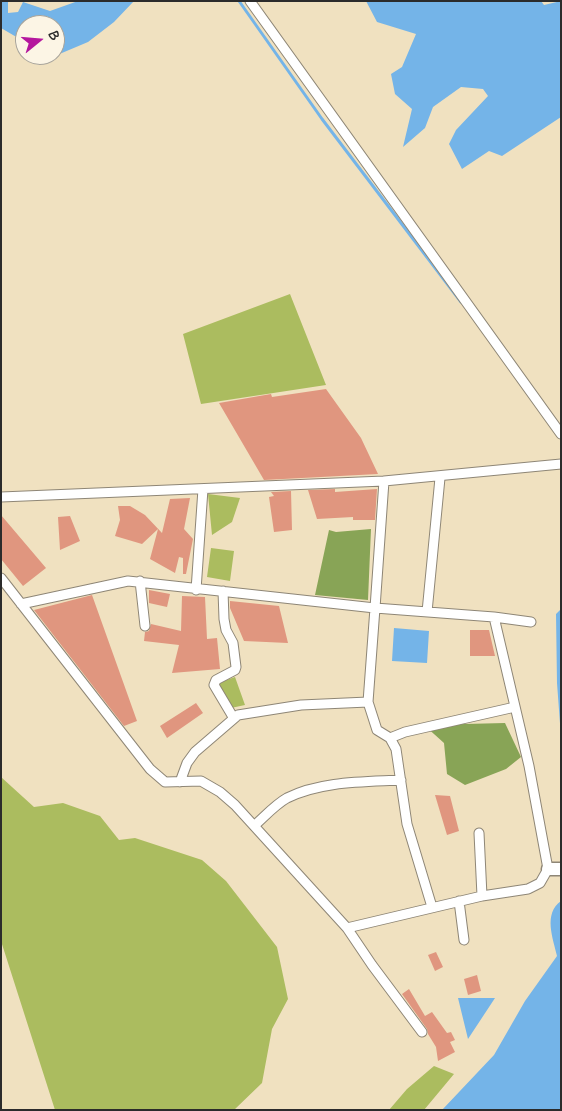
<!DOCTYPE html>
<html>
<head>
<meta charset="utf-8">
<style>
	body { margin:0 }
	#map { position:relative; width:562px; height:1111px; overflow:hidden; background:#f0e1c0; font-family:Mynerve,sans-serif }
	canvas { display:block }
	.frame { position:absolute; inset:0; border:2px solid #2b2b2b; pointer-events:none }
	.north { position:absolute; left:15px; top:15px; width:50px; height:50px; box-sizing:border-box; background:#fcf5e5; border:1px solid #a8a49b; border-radius:50%; rotate:73deg; font-size:14px; font-weight:700; line-height:20px; text-align:center; color:#2b2b2b }
	.north::after { content:''; display:block; margin:auto; width:18px; height:22px; background:#b5179e; clip-path:polygon(50% 0,100% 100%,50% 72%,0 100%) }
</style>
</head>
<body>
<div id="map">
<canvas width="562" height="1111"></canvas>
<div class="frame"></div>
<div class="north">B</div>
</div>
<script>
const ctx = document.querySelector('canvas').getContext('2d');
ctx.lineJoin = 'round';
function fillPath(path, color) {
  ctx.fillStyle = color;
  ctx.fill(path, 'evenodd');
}
function stroke(path, color, width, dash) {
  ctx.strokeStyle = color;
  ctx.lineWidth = width;
  ctx.lineCap = dash ? 'butt' : 'round';
  ctx.setLineDash(dash || []);
  ctx.stroke(path);
}
const green = new Path2D(`
	M290 294 326 385 201 404 183 334Z
	M208 494 240 498 232 522 212 535Z
	M211 548 234 551 230 581 207 577Z
	M235 677 245 705 231 708 218 683Z
	M1 777 34 807 63 803 100 816 119 840 135 838 202 860 226 881 277 947 288 999 272 1029 262 1083 234 1110H55L1 941Z
	M434 1066 454 1074 424 1110H389L407 1089Z`);
const forest = new Path2D(`
	M371 529 368 600 315 595 329 530 336 532Z
	M505 723 521 757 506 769 465 785 447 774 444 743 424 725Z`);
const water = new Path2D(`
	M1 1H8V13L18 12 23 2 50 11 78 1H134L114 22 88 42 50 58 46 55H55V25H25V42L1 28Z
	M366 1H541L544 5 561 1V117L502 156 489 151 462 169 449 144 456 130 488 96 483 89 461 87 433 107 425 128 403 147 412 109 395 94 391 74 402 67 416 34 377 22Z
	M561 609V737L557 683 556 614Z
	M394 628 429 631 427 663 392 661Z
	M561 901V1110H442L494 1055 525 1001 557 956C553 938 543 914 561 901Z
	M458 998H495L468 1039Z`);
const stream = new Path2D(`
	M239 1 322 119 461 302`);
const building = new Path2D(`
	M326 389 361 438 378 474 264 480 219 403 271 394 272 397Z
	M335 489V492L377 489 375 520H353V517L317 519 308 490Z
	M291 491 292 530 274 532 269 497 274 496 271 492Z
	M190 498 184 529 193 539 186 574H183V558L179 557 175 573 150 559 158 529 142 544 115 536 120 520 118 506H130L145 515 162 533 170 499Z
	M1 515 46 568 23 586 1 559Z
	M70 516 80 541 60 550 58 517Z
	M149 590 170 594 167 607 149 603Z
	M92 595 137 721 124 726 34 610Z
	M182 596 205 597 207 639 217 638 220 669 172 673 179 645 144 641 145 632 149 631 151 624 181 631Z
	M230 601 279 606 288 643 244 641 230 608Z
	M470 630H489L495 656H470Z
	M196 703 203 713 167 738 160 726Z
	M435 795 450 796 459 831 447 835Z
	M436 952 443 967 435 971 428 955Z
	M477 975 481 991 468 995 464 979Z
	M409 989 425 1016 432 1012 447 1033 451 1032 455 1040 450 1042 455 1052 438 1061 436 1047 428 1034 427 1029 402 994Z`);
const street = new Path2D(`
	M250 1 561 434
	M384 481 561 464
	M1 497 384 481 375 608 494 617 529 766 548 869 540 883 528 889 482 896 347 928
	M1 578 150 769 165 782 201 781 220 792 235 805 347 928 372 965 422 1032
	M140 581 145 626
	M196 590 203 489
	M223 591 224 619 226 630 233 643 236 667 235 670 216 680 214 685 233 717
	M21 604 128 581 375 608 368 702 377 730 390 738 396 749 407 824 432 907
	M427 612 440 478
	M494 617 531 622
	M390 738 405 732 515 707
	M180 782 187 763 195 752 238 715 301 705 368 702
	M255 825C265 816 276 804 287 798 321 781 364 782 401 780
	M479 833 482 896
	M459 901 464 940`);
const secondary = new Path2D(`
	M548 869H561`);
fillPath(green, '#abbc5f');
fillPath(forest, '#88a456');
fillPath(water, '#74b4e8');
stroke(stream, '#74b4e8', 3);
fillPath(building, '#e0967f');
stroke(street, '#8e8676', 11);
stroke(secondary, '#8e8676', 15);
stroke(street, '#fff', 9);
stroke(secondary, '#fff', 12);
</script>
</body>
</html>
